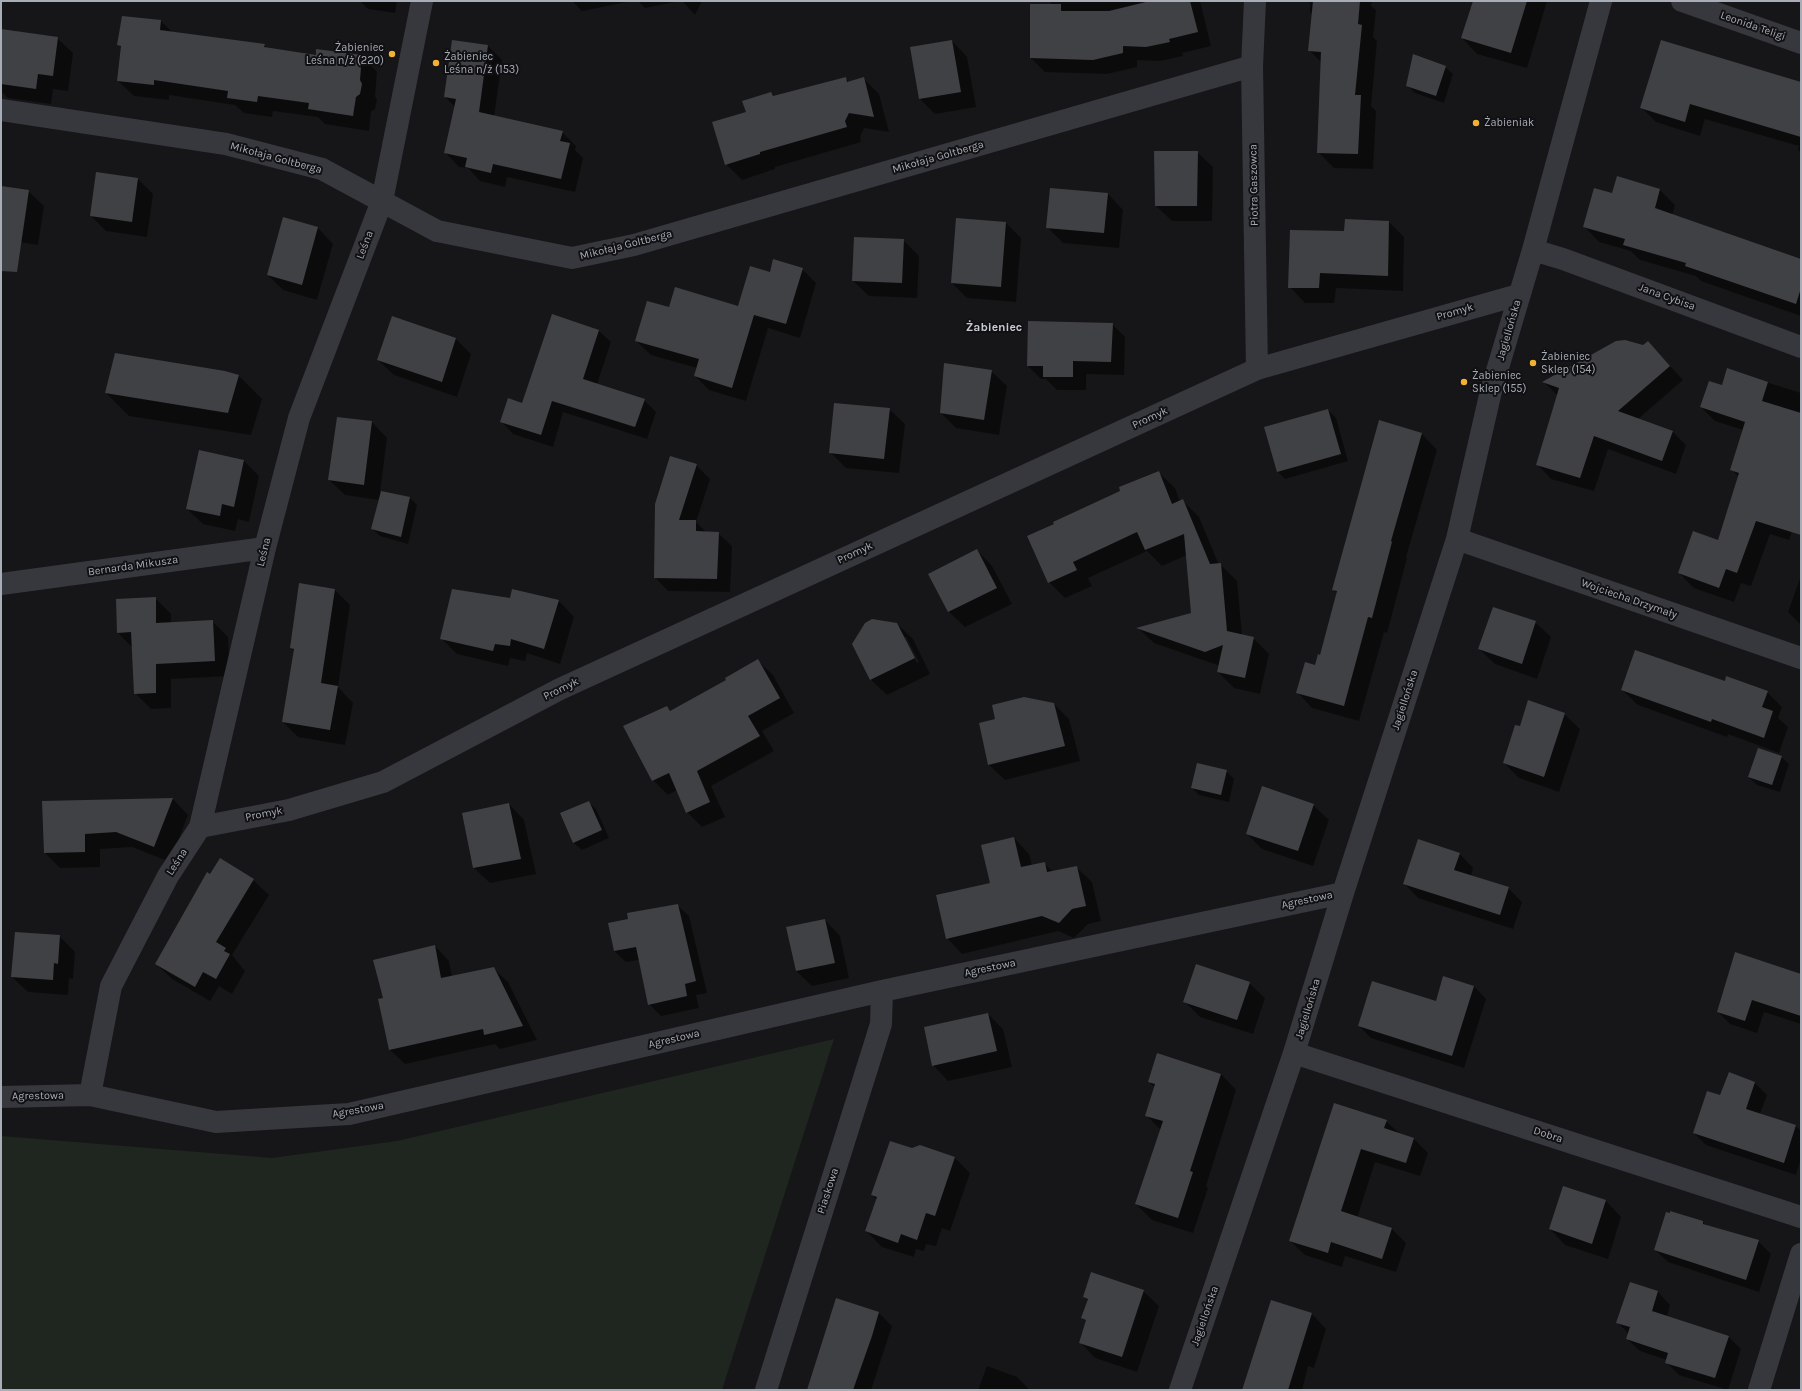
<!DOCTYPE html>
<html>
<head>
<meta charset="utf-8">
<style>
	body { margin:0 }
	#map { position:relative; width:1802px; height:1391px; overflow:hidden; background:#161618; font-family:Karla,sans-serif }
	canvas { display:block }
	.frame { position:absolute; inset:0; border:2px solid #a8adb8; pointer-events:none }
</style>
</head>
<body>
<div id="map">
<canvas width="1802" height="1391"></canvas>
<div class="frame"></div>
</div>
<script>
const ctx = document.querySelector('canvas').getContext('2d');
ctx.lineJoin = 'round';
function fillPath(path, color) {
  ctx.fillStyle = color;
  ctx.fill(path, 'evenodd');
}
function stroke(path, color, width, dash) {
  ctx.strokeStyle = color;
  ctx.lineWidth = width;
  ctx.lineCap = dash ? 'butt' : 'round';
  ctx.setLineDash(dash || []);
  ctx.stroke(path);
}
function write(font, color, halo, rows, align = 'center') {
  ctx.font = font + ' Karla,sans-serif';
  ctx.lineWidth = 4;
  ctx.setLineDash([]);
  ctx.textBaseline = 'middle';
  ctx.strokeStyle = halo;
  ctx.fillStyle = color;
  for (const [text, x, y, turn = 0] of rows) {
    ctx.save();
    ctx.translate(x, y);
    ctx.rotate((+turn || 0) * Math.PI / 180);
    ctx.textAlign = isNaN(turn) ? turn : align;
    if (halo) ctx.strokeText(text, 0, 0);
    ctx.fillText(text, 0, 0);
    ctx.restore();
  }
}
const green = new Path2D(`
	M834 1039 722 1390H1V1136L272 1158 397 1141Z`);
const shadow = new Path2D(`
	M360 1H397L395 13 368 9Z
	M572 1H632L582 11Z
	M638 1H680L645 8Z
	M682 1H702L695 15Z
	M1050 1H1200L1211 46 1182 53 1183 56 1160 61 1137 60V67L1107 74 1045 72 1031 58 1051 5Z
	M1310 1H1372L1371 6 1376 10 1373 37 1377 41 1371 106 1376 111 1373 169 1334 168 1318 152 1322 63 1309 50 1313 15 1310 12Z
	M1474 1H1547L1527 68 1477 54 1462 38Z
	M161 21 172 32 264 45 267 48 316 57 362 56 377 72 375 96 377 100 375 109 371 112 369 131 325 124 318 117 273 111 272 117 244 113 235 105 169 95V100L134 96 118 81 122 48 119 45Z
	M1 30 57 38 73 53 68 91 53 89 51 104 8 98 1 91Z
	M952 41 967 57 976 107 935 114 920 99 911 48Z
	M488 46 502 60 494 117 562 132 576 146 575 150 583 158 575 192 507 177 505 187 480 181 468 168 459 167 445 152 455 107 445 97Z
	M1445 67 1453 74 1444 103 1415 93 1408 86Z
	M845 78 850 83 863 78 879 94 889 132 864 128 860 137 861 142 775 167V169L742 180 726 164 747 113 771 93 775 97Z
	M1801 84V153L1798 150 1799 146 1705 119 1700 136 1656 122 1641 107Z
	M1197 152 1213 167 1212 221H1172L1156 206Z
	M138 179 153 194 147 237 106 231 91 216Z
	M1 187 28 191 44 206 38 245 13 241 1 249Z
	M1660 190 1675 205 1672 215 1801 260V316L1701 281 1696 276 1640 260 1631 251 1599 242 1584 226 1613 195Z
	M1108 194 1123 210 1119 248 1063 243 1047 227Z
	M1346 220 1389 222 1404 237 1403 291 1336 288 1334 303H1305L1290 287 1345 232Z
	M1006 223 1021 238 1016 302 967 298 952 283Z
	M318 228 333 244 317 300 283 290 268 275Z
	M903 240 919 256 917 298 869 296 853 281Z
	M802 269 816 283 800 338 768 328 746 401 709 390 695 376 697 368 651 355 636 341 670 308 738 307 770 273Z
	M553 315 599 331 611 342 597 384 644 400 656 412 647 439 563 412 553 447 513 434 502 422 523 404Z
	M1112 324 1125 337 1124 375 1086 374V390H1057L1046 379H1041L1028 366Z
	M456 339 471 354 457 397 394 375 378 360Z
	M1648 342 1683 380 1638 419 1673 432 1686 445 1676 474 1608 449 1594 491 1551 479 1538 465 1557 395 1544 382 1643 346Z
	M1728 370 1801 393V502L1789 540 1770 534 1751 586 1741 583 1734 602 1694 588 1679 573 1718 541 1739 477 1731 469 1743 430 1715 421 1701 407 1722 386Z
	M991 371 1007 386 999 435 956 428 941 413Z
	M224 372 239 376 262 399 251 435 129 416 106 393Z
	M889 409 905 424 899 473 846 468 830 452Z
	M1328 410 1336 418 1348 461 1285 479 1278 472Z
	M372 422 387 438 380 492 410 498 417 505 408 544 380 536 372 529 379 500 345 495 329 480Z
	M1380 422 1422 434 1437 450 1406 557 1407 558 1387 633 1384 632 1359 721 1312 708 1297 692 1316 666 1320 656 1338 594 1334 590Z
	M244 461 259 476 249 522 238 519 235 531 203 524 187 509Z
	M696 465 710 479 696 522 707 533H718L732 546 730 592 668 591 655 577Z
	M1158 472 1175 488 1180 502 1183 501 1199 517 1219 565H1221L1237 581 1242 635 1253 638 1269 654 1260 694 1234 688 1218 672 1220 666 1154 643 1138 628 1192 614 1187 555 1162 566 1147 551 1088 578 1092 586 1065 598 1049 582 1122 491Z
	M977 550 992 566 1012 604 965 627 949 612 930 574Z
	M1801 576V625L1788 612Z
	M334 589 350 605 338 687 353 703 345 745 298 737 283 722 295 652 291 648Z
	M513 590 559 601 574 617 560 664 527 653 525 661 510 658 508 666 457 654 441 638 511 599Z
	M155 598 171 614V624L212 621 228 637 230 676 171 679V708L151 709 135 693 133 648 118 633 117 600Z
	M1535 622 1551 637 1537 679 1495 664 1479 649Z
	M897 624 913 639 930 674 887 695 871 680 853 644ZM903 637H906L919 662 917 663Z
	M758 661 773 675 794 713 762 731 774 751 711 786 725 817 702 827 687 812 677 790 668 795 653 780 667 707 671 711 728 680Z
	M1725 682 1767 692 1782 707 1778 718 1788 727 1779 753 1728 734 1727 737 1638 705 1622 690Z
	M1053 703 1069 719 1080 761 1005 780 989 765 980 724Z
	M1564 714 1580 729 1559 792 1519 778 1504 763 1520 728Z
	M1781 757 1789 764 1780 792 1757 785 1749 777Z
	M1226 771 1234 779 1229 802 1199 795 1192 788Z
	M173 799 188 815 170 862 132 847 100 849V867L60 868 45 853 43 802Z
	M588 802 596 809 609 838 582 850 574 843 561 814Z
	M509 804 524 820 536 874 490 883 474 868Z
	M1313 805 1329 820 1313 866 1262 849 1247 834Z
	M1014 838 1029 854 1032 866 1044 863 1053 872 1076 867 1092 882 1101 921 1088 924 1074 938 1058 931 962 954 947 938 991 883Z
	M1460 854 1473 868 1471 876 1508 888 1522 902 1513 929 1418 898 1405 884Z
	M211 875 253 880 269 895 232 955 245 971 232 994 219 986 210 1001 172 979 156 964Z
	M677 905 689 916 707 993 696 995 699 1008 661 1016 649 1004 639 960 626 962 614 951 629 920Z
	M825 920 840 936 849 978 812 986 796 971Z
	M59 936 75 952 73 979 69 978 68 995 28 992 12 977Z
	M435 946 449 961 452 977 493 968 508 982 537 1040 500 1049 495 1044 405 1064 390 1050 379 1000 384 999Z
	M1801 975V1024L1764 1012 1757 1033 1730 1024 1718 1012Z
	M1249 983 1265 998 1253 1034 1200 1017 1185 1002Z
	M1474 986 1486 999 1464 1068 1371 1038 1359 1026 1436 1002Z
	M988 1014 1003 1029 1012 1067 948 1081 933 1065Z
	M1157 1054 1221 1074 1236 1090 1206 1186 1208 1188 1193 1233 1152 1220 1136 1204 1161 1130 1146 1115 1155 1088 1149 1082Z
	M1755 1083 1767 1095 1760 1114 1796 1126 1801 1131V1158L1796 1175 1706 1145 1694 1133 1721 1097Z
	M1334 1104 1386 1121 1400 1134 1414 1139 1428 1153 1420 1176 1375 1162 1357 1218 1392 1229 1406 1243 1396 1272 1345 1256 1342 1267 1305 1255 1290 1241Z
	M912 1149 955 1158 970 1173 950 1231 942 1228 936 1246 926 1244 924 1251 916 1249 914 1257 882 1247 866 1231 877 1200 872 1195Z
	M1564 1187 1606 1201 1621 1217 1608 1259 1565 1245 1550 1229Z
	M1703 1222 1707 1226 1758 1241 1771 1254 1759 1292 1668 1262 1655 1250Z
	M1630 1284 1658 1292 1670 1305 1667 1317 1729 1337 1741 1349 1728 1390 1679 1375 1666 1362 1667 1360 1640 1351 1627 1339 1629 1334 1617 1322Z
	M1143 1291 1159 1306 1137 1372 1095 1358 1080 1342 1087 1322 1082 1318 1088 1301 1084 1297Z
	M1271 1301 1312 1314 1326 1329 1314 1368 1308 1366 1302 1390H1242Z
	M879 1313 892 1326 871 1390H807Z
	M987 1366 1017 1377 1030 1390H978Z`);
const building = new Path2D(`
	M1150 1H1190L1198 32 1169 39 1170 42 1146 47 1123 46V53L1093 60 1030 58V4H1061V11H1109Z
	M1313 1H1360L1358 24 1362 25 1355 95H1361L1358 154 1317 153 1321 52 1308 51Z
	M1473 1H1527L1511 53 1461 38Z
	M122 16 161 20 160 30 265 44 264 47 316 55V49L362 55 360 80 362 84 360 94 356 97 353 116 308 109 309 103 258 96 257 102 227 98 228 91 154 80V85L117 81 121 46 117 45Z
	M1 29 58 37 53 76 38 74 36 89 1 84Z
	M452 40 488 45 479 112 563 131 560 141 570 143 561 179 493 164 491 173 465 167 467 158 444 153 456 99 444 97Z
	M952 40 961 92 919 99 910 47Z
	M1661 40 1801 82V137L1690 104 1685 122 1640 108Z
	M1413 54 1446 66 1436 96 1406 86Z
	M846 77 847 82 864 77 874 117 849 113 845 121 847 127 760 152V154L725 165 712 122 746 112 742 101 771 92 773 96Z
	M1154 151H1198L1197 206H1155Z
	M96 172 138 178 132 222 90 216Z
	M1617 176 1660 189 1655 208 1801 259V288L1796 304 1685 266 1686 263 1623 245 1625 239 1583 227 1594 188 1612 193Z
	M1 186 29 190 17 272 1 271Z
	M1050 188 1108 193 1104 233 1046 228Z
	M283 217 318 227 302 285 267 275Z
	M956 218 1006 222 1001 287 951 283Z
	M1345 219 1389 221 1388 276 1320 273 1319 288H1288L1290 230 1344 231Z
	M854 237 904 239 902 283 852 281Z
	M773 259 803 268 786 324 754 315 732 388 694 376 699 359 635 341 647 301 669 307 675 287 738 306 750 266 770 272Z
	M552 314 599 330 583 379 645 399 635 427 552 401 541 435 500 422 508 398 522 403Z
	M392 316 456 338 442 382 377 360Z
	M1028 321 1113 323 1111 362 1073 361V377H1043V366H1027Z
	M1625 340 1643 345 1648 341 1670 366 1618 411 1673 431 1662 461 1594 436 1580 478 1536 465 1559 388 1542 382 1616 341Z
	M115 353 225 371 239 375 228 413 105 393Z
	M944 363 992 370 984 420 940 413Z
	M1727 368 1768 382 1762 401 1801 413V535L1756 521 1737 573 1726 569 1719 588 1678 573 1693 531 1718 540 1739 473 1730 470 1745 422 1700 407 1709 381 1722 385Z
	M834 403 890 408 884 459 829 453Z
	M1328 409 1341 454 1277 472 1264 427Z
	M337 417 372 421 364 485 328 480Z
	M1379 420 1422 433 1391 541 1392 542 1372 618 1368 617 1344 706 1296 693 1305 662 1315 665 1318 654 1320 655 1337 591 1332 590Z
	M199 450 244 460 234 507 222 504 220 516 186 509Z
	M670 456 697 464 679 520H696V531L719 532 717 579 654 578 655 504Z
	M1159 471 1172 504 1183 499 1210 564 1221 563 1227 631 1254 637 1245 678 1217 672 1223 645 1205 652 1136 628 1191 613 1184 534 1145 550 1137 532 1073 562 1077 570 1048 583 1027 536 1054 524 1053 522 1120 491 1119 487Z
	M381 491 410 497 401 537 371 529Z
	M977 549 997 588 948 612 928 574Z
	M299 583 335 589 321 683 338 686 330 730 282 722 294 649 290 648Z
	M452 589 510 598 512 589 559 600 544 649 511 639 510 646 495 644 493 651 440 639Z
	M156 597V623L213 620 215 661 156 664V693L134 694 131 632 117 633 116 599Z
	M1493 607 1536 621 1522 664 1478 649Z
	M872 619 897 623 915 658 870 680 852 644 865 623Z
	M1635 650 1725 681 1726 676 1768 691 1762 707 1773 711 1764 738 1712 719 1711 722 1621 690Z
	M758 659 780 698 748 716 760 736 697 771 710 802 686 813 669 773 652 781 623 726 667 706 670 711 726 680 725 678Z
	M1024 697 1054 703 1065 746 988 765 979 723 995 719 992 705Z
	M1528 700 1565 713 1544 777 1503 763 1515 725 1520 726Z
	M1758 748 1782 756 1772 785 1748 777Z
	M1197 763 1227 770 1221 795 1191 788Z
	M1262 786 1314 804 1298 851 1246 834Z
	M173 798 154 847 116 832 85 834V852L44 853 42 801Z
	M589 801 602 830 573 843 560 813Z
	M509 803 521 859 473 868 462 813Z
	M1014 837 1021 867 1045 862 1047 872 1077 866 1086 906 1072 909 1059 923 1042 916 946 939 936 895 990 883 981 845Z
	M1418 839 1460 853 1454 870 1509 887 1500 915 1403 884Z
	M220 858 254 879 216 942 226 948 224 951 230 954 216 979 203 972 195 987 155 964 207 872 210 874Z
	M678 904 696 981 685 984 687 996 648 1005 636 947 614 951 608 923 628 919 627 913Z
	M825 919 835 963 796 971 786 927Z
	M15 932 60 935 58 964 54 963 53 980 11 977Z
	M435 945 441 978 494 967 523 1026 484 1035 483 1029 389 1050 378 999 383 998 373 960Z
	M1735 952 1801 974V1016L1752 1000 1745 1021 1717 1012Z
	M1196 964 1250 982 1237 1020 1183 1002Z
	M1443 976 1474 986 1452 1056 1358 1026 1372 981 1436 1001Z
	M988 1013 997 1051 932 1066 924 1027Z
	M1157 1053 1221 1074 1190 1171 1193 1172 1178 1218 1135 1204 1163 1121 1145 1116 1155 1084 1148 1082Z
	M1729 1072 1755 1082 1746 1109 1796 1125 1784 1163 1693 1133 1707 1091 1720 1095Z
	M1334 1103 1387 1120 1384 1128 1414 1138 1406 1163 1361 1149 1341 1211 1392 1228 1382 1259 1331 1242 1328 1253 1289 1241Z
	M890 1141 912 1148 920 1145 955 1157 935 1216 926 1213 917 1240 901 1234 898 1243 865 1231 877 1197 871 1195Z
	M1563 1186 1606 1200 1592 1244 1549 1229Z
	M1670 1211 1703 1221V1224L1759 1240 1746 1280 1654 1250 1666 1212 1670 1213Z
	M1091 1272 1144 1290 1122 1357 1079 1343 1086 1320 1081 1318 1088 1299 1083 1297Z
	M1630 1282 1658 1291 1652 1311 1729 1336 1715 1378 1665 1363 1668 1353 1626 1339 1630 1327 1616 1323Z
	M836 1298 879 1312 872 1336 853 1390H807Z
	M1271 1300 1312 1313 1288 1390H1242Z`);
const minor = new Path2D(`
	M1255 1 1252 66 1257 369
	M1682 1 1801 43
	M1 110 226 144 322 169 437 231 572 258 634 245 1252 66
	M1533 250 1563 259 1801 347
	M1457 539 1801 658
	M1 584 265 548
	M200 827 289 810 383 782 560 689 1257 369 1518 295
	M1294 1053 1801 1217
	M90 1095 111 986 168 876 200 827 265 548 299 418 382 201 422 1
	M1 1097 90 1095 216 1122 349 1114 882 991 1343 893
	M766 1390 881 1024 882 991
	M1180 1390 1294 1053 1343 893 1457 539 1491 391 1533 250 1601 1
	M1759 1390 1801 1254`);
const markers = [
	[392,54,4,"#f2b134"],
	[436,63,4,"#f2b134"],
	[1476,123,4,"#f2b134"],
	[1533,363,4,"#f2b134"],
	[1464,382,4,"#f2b134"]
];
const streetNames = [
	["Leonida Teligi",1753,26,19],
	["Mikołaja Goltberga",938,157,-16],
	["Mikołaja Goltberga",276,158,15],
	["Piotra Gaszowca",1254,185,-91],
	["Leśna",365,245,-69],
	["Mikołaja Goltberga",626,245,-14],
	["Jana Cybisa",1667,297,20],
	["Promyk",1455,312,-16],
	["Jagiellońska",1509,330,-74],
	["Promyk",1150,418,-25],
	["Leśna",264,552,-76],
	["Promyk",855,553,-25],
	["Bernarda Mikusza",133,566,-8],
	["Wojciecha Drzymały",1629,599,19],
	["Promyk",561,689,-26],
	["Jagiellońska",1405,700,-72],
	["Promyk",264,814,-11],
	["Leśna",177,862,-57],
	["Agrestowa",1307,900,-12],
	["Agrestowa",990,968,-12],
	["Jagiellońska",1308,1009,-73],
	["Agrestowa",674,1039,-13],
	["Agrestowa",38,1096,-1],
	["Agrestowa",358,1110,-10],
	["Dobra",1548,1135,18],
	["Piaskowa",828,1191,-72],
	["Jagiellońska",1205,1316,-71]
];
const poiNames = [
	["Żabieniec",384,48,"right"],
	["Leśna n/ż (220)",384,61,"right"],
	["Żabieniec",444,57],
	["Leśna n/ż (153)",444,70],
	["Żabieniak",1484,123],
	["Żabieniec",1541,357],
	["Sklep (154)",1541,370],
	["Żabieniec",1472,376],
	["Sklep (155)",1472,389]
];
const neighbourhoodNames = [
	["Żabieniec",994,328]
];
fillPath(green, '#1e261f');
fillPath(shadow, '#0007');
fillPath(building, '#404145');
stroke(minor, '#37383d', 22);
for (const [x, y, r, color] of markers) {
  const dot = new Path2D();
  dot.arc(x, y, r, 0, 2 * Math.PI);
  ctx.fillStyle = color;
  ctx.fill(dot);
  stroke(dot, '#111113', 1.5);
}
write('11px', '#a8adb8', '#111113', streetNames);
write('11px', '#a8adb8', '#111113', poiNames, 'left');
write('bold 12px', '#c9ccd4', '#111113', neighbourhoodNames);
</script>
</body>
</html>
